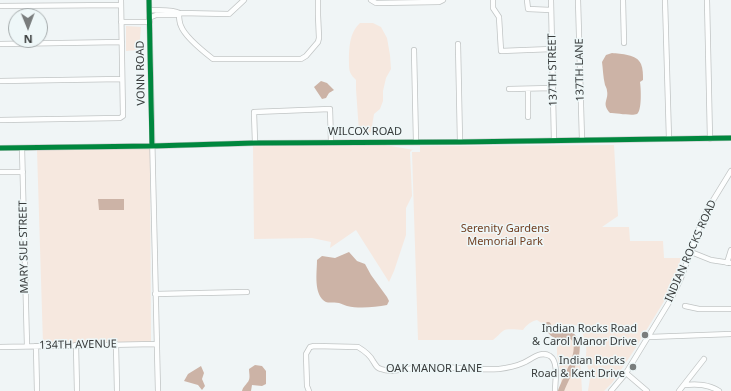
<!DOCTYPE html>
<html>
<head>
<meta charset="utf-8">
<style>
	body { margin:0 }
	#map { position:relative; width:731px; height:391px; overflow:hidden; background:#f0f5f6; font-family:"Noto Sans",sans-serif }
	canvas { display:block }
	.north { position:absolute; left:8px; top:8px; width:40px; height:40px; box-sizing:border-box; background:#eef7f8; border:1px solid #a6acad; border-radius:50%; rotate:179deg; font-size:11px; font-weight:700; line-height:16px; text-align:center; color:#393c3c }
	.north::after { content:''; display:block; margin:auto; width:14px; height:18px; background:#797d7d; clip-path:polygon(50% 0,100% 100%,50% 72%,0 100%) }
</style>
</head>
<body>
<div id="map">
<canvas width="731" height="391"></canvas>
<div class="north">N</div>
</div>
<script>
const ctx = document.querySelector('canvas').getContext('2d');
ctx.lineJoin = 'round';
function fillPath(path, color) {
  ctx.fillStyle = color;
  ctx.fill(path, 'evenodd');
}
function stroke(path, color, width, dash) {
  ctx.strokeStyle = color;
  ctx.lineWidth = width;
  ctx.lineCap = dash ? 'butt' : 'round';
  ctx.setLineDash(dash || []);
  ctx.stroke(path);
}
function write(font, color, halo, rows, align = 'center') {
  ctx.font = font + ' "Noto Sans",sans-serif';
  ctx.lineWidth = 3;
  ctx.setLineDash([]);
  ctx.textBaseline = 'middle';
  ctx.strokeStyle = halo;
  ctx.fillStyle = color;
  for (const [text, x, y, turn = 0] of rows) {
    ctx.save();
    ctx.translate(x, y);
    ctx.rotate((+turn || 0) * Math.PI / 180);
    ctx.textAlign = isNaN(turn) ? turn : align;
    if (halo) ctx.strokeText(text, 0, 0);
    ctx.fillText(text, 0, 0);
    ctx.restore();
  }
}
const green = new Path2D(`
	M360 23H373L381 27 387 38 390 55 391 69 386 78 383 91V101L380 109 374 114 371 132 366 134 359 132 356 89V80C354 78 351 75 350 72 349 70 349 65 349 63 349 49 349 33 360 23Z
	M126 26 141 27 139 50 126 51Z
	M385 145 414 150H412L410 152 412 196 406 208V235L394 271 389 282 356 230 330 248 331 242 312 238 254 239 253 146Z
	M614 145 618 216 602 227H629L630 241H663L664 258H681L674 281 666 298 633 352 612 383 604 391H588C589 384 591 377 589 371 588 367 586 365 586 361L585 359C589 350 583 335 580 326L567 324 559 326H546L537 320C532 321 526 325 523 330 518 330 507 328 503 331 500 333 497 337 493 340H418L412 152H420V146Z
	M150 148 151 342 43 344 37 150Z
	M557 338H579L582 391H561V375L557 354Z`);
const water = new Path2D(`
	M612 53C621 54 637 54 641 64 643 69 643 74 643 80L640 82C641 88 642 111 637 114 632 116 616 113 610 113 601 103 609 100 607 91 607 89 606 87 605 85 603 77 603 69 602 62L606 55Z
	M321 81 327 83 334 90 329 93 326 98 322 99 314 87Z
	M98 199H124V210H99Z
	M349 252 357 261 365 264 371 275 387 297 389 301 387 305C375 307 360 309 347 306 344 305 342 304 339 303 333 301 327 305 322 299 314 289 317 272 317 260L322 256 335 258Z
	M255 365 262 366 266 371V384L262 386 252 385 251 391H242C243 387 245 386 247 383 251 379 249 374 249 369Z
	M201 366 204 373 202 379 205 386 202 390 198 385 184 381 188 374Z`);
const river = new Path2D(`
	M548 325C551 338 561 336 572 336 586 348 565 378 561 391`);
const minor = new Path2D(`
	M149 0 158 391
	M244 0 229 14 179 13C179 18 179 22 181 26 185 37 204 52 213 59H301L306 56 318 42 319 38 318 15V0
	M371 0 376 3 439 2 443 0
	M493 0V8L499 17 501 51 552 49
	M527 0 528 9 551 10
	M551 0 554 141
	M578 0 582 140
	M623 0 624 43
	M665 0 669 139
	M707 0 710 139
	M0 6 121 5
	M149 10C158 11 172 9 179 13
	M149 18 156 15H176L179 13
	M121 22H150
	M0 44 122 42
	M458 44 460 142
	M414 50 416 142
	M0 81 122 79
	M509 89 553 88
	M528 89V117
	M0 120 120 118 123 116 121 0
	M255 143 254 112 330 109 331 142
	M0 148 152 146 255 143 460 142 731 138
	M22 148 27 346
	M0 172H23
	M691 252 711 260 731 263
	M727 263 731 250
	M155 294 247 292
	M685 306 699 309H731
	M649 337 731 334
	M116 344 117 391
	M76 345 77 391
	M36 346 37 391
	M0 347 156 344
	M626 373 647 391
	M684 385C697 384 708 384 719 391
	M309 391 307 386 306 354 310 347 314 346 358 347C363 350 370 355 373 361 376 365 376 368 381 369 391 373 404 369 414 368 419 367 424 367 429 367 438 367 448 367 457 368 471 369 485 370 499 369 507 368 516 366 523 363 531 360 540 350 550 356 559 362 555 382 555 391
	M611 391 626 373 671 299 681 278 702 221 712 202 731 171
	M679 391 704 359`);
const cycleway = new Path2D(`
	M149 0 152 146
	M0 148 152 146 255 143 460 142 731 138`);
const markers = [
	[645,335,4,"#797d7d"],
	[633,367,4,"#797d7d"]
];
const streetNames = [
	["137TH STREET",553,70,-91],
	["137TH LANE",580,70,-91],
	["VONN ROAD",141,73,-91],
	["WILCOX ROAD",365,132],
	["MARY SUE STREET",24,247,-91],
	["INDIAN ROCKS ROAD",691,251,-66],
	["134TH AVENUE",78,345,-1],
	["OAK MANOR LANE",434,369]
];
const parkNames = [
	["Serenity Gardens",505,229],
	["Memorial Park",505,242]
];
const poiNames = [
	["Indian Rocks Road",637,329],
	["& Carol Manor Drive",637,342],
	["Indian Rocks",625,361],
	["Road & Kent Drive",625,374]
];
fillPath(green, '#f6e8df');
fillPath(water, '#ccb3a6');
stroke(river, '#ccb3a6', 6);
stroke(minor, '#c0c4c4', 6);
stroke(minor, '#fdfefe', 4.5);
stroke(cycleway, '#00873e', 5);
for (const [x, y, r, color] of markers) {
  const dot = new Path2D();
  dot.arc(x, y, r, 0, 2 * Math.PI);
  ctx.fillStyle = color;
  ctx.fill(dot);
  stroke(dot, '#eef7f8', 1.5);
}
write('11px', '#393c3c', '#eef7f8', streetNames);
write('11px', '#713f21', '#eef7f8', parkNames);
write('11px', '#393c3c', '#eef7f8', poiNames, 'right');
</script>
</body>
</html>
